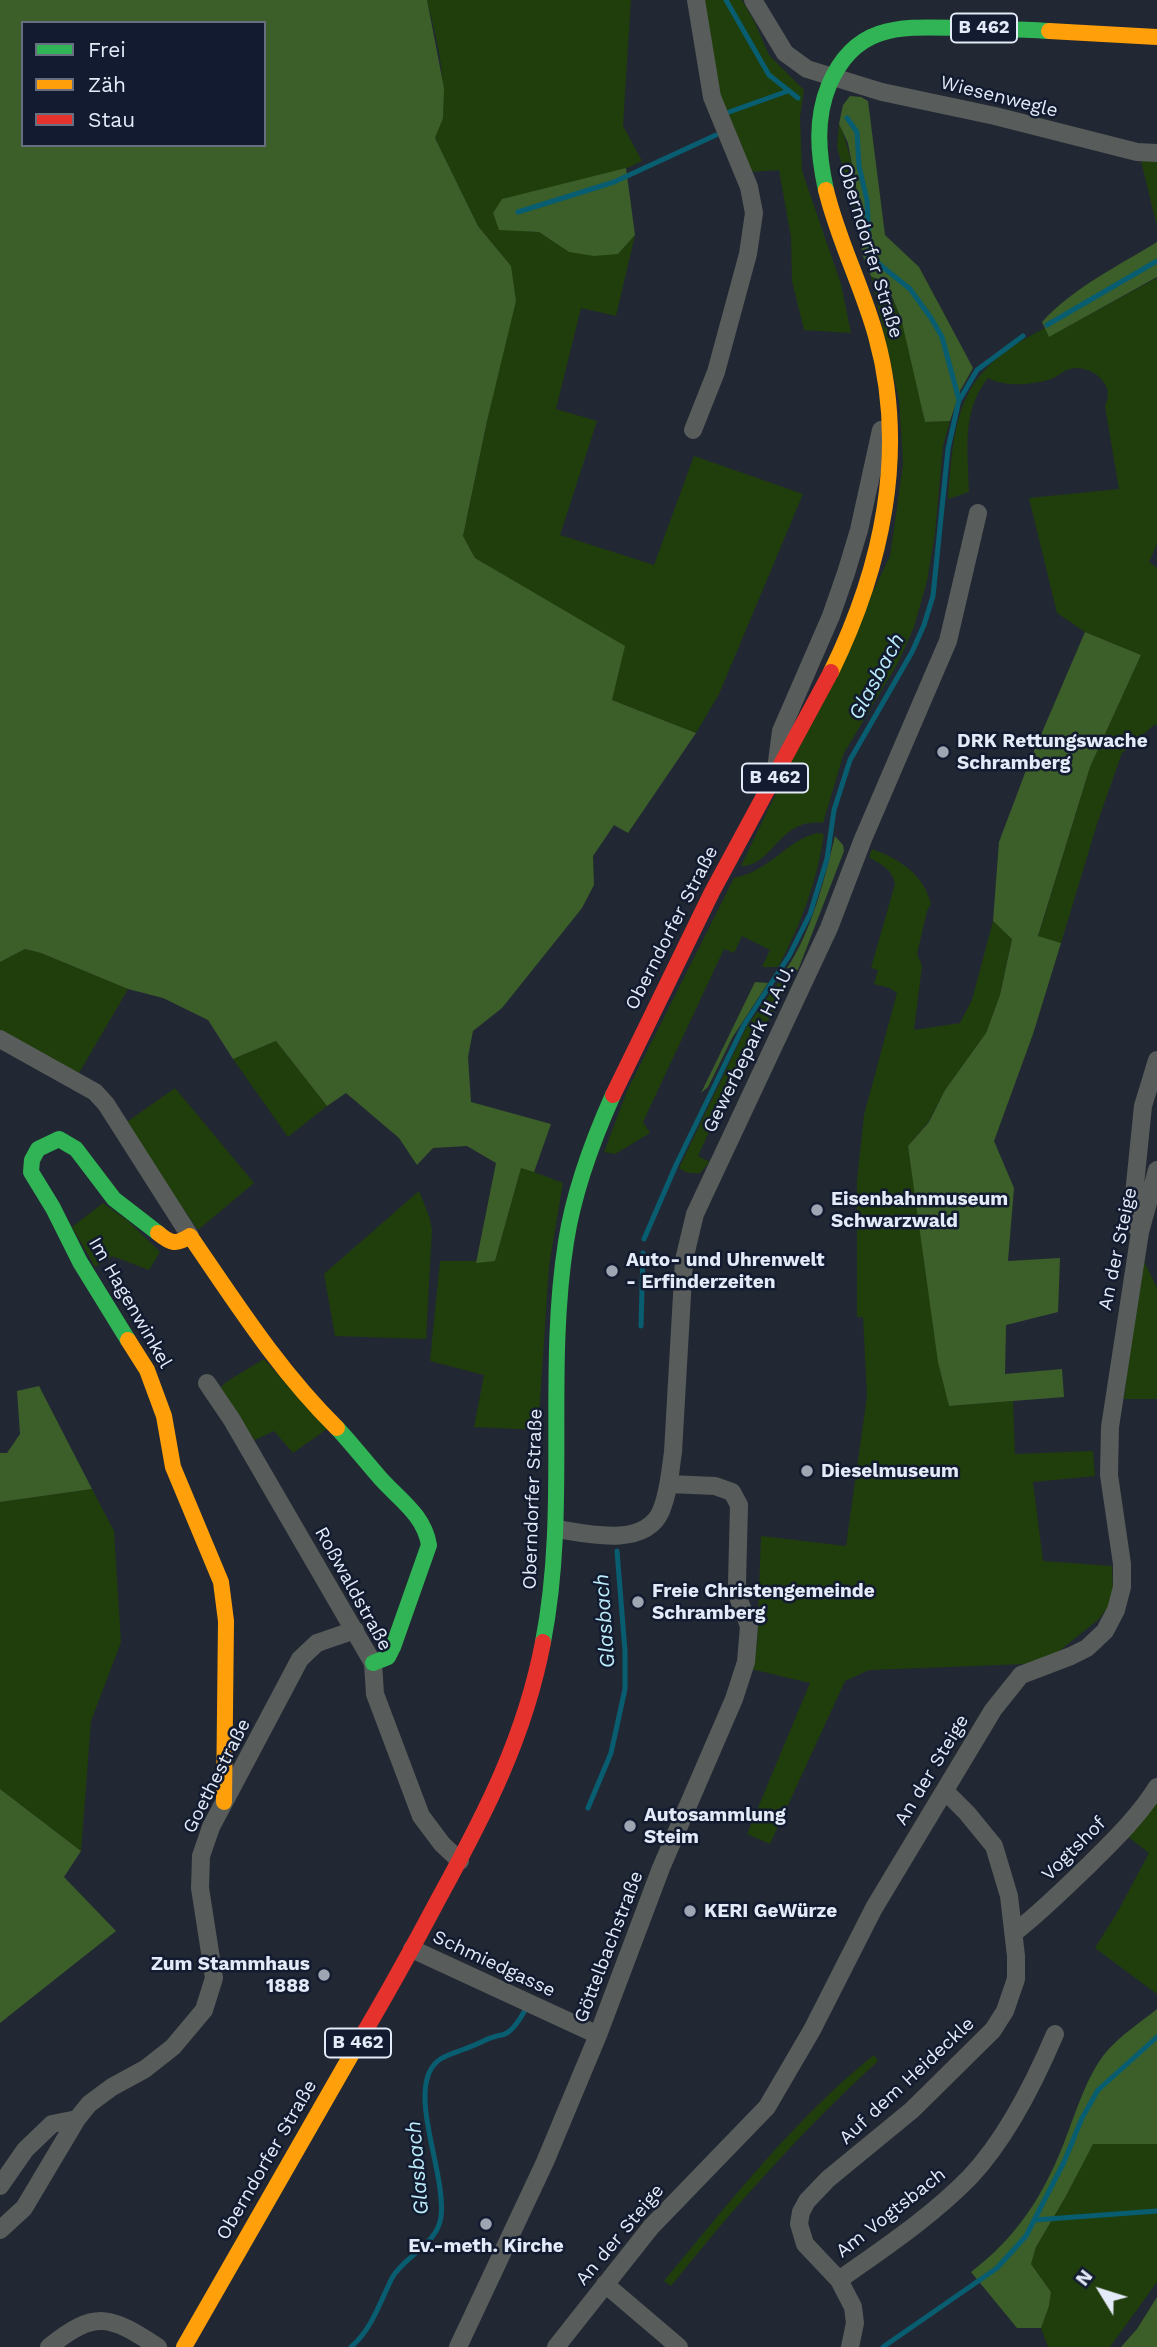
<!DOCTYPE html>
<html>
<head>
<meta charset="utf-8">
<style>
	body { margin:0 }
	#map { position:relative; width:1157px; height:2347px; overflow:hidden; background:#222833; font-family:"Work Sans",sans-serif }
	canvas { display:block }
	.legend { position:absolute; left:21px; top:21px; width:245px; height:126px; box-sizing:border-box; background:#121b2f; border:2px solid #666e7f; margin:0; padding:9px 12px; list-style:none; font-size:21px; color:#e3eaf8 }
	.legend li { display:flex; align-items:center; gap:14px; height:35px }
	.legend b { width:35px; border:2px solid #666e7f }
	.north { position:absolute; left:1066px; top:2256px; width:70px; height:70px; -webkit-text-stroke:5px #121b2f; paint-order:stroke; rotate:308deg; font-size:19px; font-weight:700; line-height:28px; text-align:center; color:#e3eaf8 }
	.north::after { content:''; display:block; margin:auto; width:24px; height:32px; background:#e3eaf8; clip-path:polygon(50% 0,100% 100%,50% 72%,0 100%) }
</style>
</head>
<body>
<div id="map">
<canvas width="1157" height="2347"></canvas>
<ul class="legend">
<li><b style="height:9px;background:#30b455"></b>Frei</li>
<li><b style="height:9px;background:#ff9f0a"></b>Zäh</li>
<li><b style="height:9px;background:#e5322d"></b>Stau</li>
</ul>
<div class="north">N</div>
</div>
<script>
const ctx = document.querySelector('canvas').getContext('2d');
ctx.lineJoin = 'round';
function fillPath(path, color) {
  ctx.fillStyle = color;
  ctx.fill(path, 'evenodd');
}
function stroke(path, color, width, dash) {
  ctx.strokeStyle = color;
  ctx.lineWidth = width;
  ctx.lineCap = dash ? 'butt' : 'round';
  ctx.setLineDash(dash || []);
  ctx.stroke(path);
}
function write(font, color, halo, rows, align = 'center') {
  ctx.font = font + ' "Work Sans",sans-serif';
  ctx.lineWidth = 5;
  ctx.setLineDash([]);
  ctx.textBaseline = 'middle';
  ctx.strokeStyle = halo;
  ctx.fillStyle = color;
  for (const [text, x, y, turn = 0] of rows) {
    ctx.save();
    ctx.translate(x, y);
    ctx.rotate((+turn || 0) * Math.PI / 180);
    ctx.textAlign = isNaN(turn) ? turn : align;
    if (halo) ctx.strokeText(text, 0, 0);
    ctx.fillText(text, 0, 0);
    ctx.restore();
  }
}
const green = new Path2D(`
	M427 0H631L623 126 642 161 499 229 539 232 569 251 618 254 635 235 616 316 581 308 556 409 597 421 560 535 654 565 694 456 803 494 719 694 696 733 612 700 498 572 475 558 463 536 487 421 511 266 478 226 435 138C452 92 438 46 427 0Z
	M702 0H742L755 23 769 55 804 90 800 117 802 171 841 284 851 333 804 330 792 281 791 237 779 170 749 172 717 96Z
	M839 124C850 147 865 214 860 239L850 195 854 194 852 185H848L837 147Z
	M1141 161H1157V226Z
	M871 276C907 295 917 384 925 422L950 421 943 446 935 533 927 581 914 627 899 661 844 753 823 823C779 817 773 867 741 866L890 556 903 464 899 400Z
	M1157 278V544L1149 562 1157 568V725H1154L1122 753 1098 821 1061 943 1038 937 1090 767 1141 655 1085 632 1057 613 1029 498 1119 489 1105 406C1115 387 1098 370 1078 368 1065 367 1059 377 1048 380 1029 385 1006 387 988 378 961 411 968 451 969 492L948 499C955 409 960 371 1045 328L1050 336Z
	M817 833 824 834C817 882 801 924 778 967H762L770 950 742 936 734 953 724 949 643 1122 650 1133 615 1154 604 1152 627 1091 734 878C772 870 784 842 817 833Z
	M872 849C900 859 924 875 931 904L927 911 917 954 922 966 914 1030 960 1023 972 1000 993 921 1012 938 1000 995 986 1033 945 1090 929 1121 908 1146 949 1406 1013 1401 1015 1454 1093 1451 1095 1476 1033 1482 1043 1561 1112 1566 1113 1591 1110 1604 1099 1619 1058 1652 1025 1664 869 1670 845 1681 770 1844 747 1834 810 1683 751 1669 757 1644 761 1536 846 1546 867 1396 863 1317H857V1181L864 1115 897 993 890 988 874 984 878 970 871 968 895 884C892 869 882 865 869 857Z
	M25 949 41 953 128 989 79 1073 0 1033V962Z
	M778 983 787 984 767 1023 760 1020 698 1156 710 1162 700 1173C692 1174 686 1173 679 1168L747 1026Z
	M276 1041 327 1106 288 1137 233 1059Z
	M175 1088 254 1183 198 1230 124 1124Z
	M521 1167 563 1183 549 1266 538 1430 474 1427 484 1375 430 1361 440 1261H495Z
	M419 1191 429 1216 432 1230 426 1339 335 1336 324 1274Z
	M103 1203 127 1220 160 1252 149 1270 112 1256 95 1267 72 1227Z
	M1141 1255 1157 1288V1399H1124Z
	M264 1359 327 1429 293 1453 274 1431 255 1440 216 1392 226 1382Z
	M92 1489 114 1531 121 1642 91 1721 81 1851 0 1789V1502Z
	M1157 1800V1994L1095 1948 1117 1913 1149 1853 1127 1836Z
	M874 2055 878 2061C802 2130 735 2206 671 2286L664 2281C728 2204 796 2117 874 2055Z
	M1093 2143 1157 2144V2282L1110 2347H1048L1041 2328 1049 2306 1051 2292 1031 2264 1036 2247 1066 2196Z`);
const forest = new Path2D(`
	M0 0H427L444 88 443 118 435 138 478 226 511 266 516 301 487 421 463 536 475 558 625 646 612 700 696 733 628 833 614 825 593 856 594 885 582 908 502 1008 473 1031 468 1057 471 1102 551 1124 534 1172 521 1168 495 1261 476 1263 496 1163 467 1146 433 1148 417 1165 399 1138 346 1093 327 1106 276 1041 233 1059 208 1020 163 998 128 989 41 953 25 949 0 962ZM23 23H264V145H23Z
	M850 96 861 97 868 101 885 235 919 267 973 368 960 391 950 421 925 422 901 318 890 292 880 281 871 276 863 256 860 239 861 213 848 143 839 124 843 105Z
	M626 168 635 235 618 254 594 256 569 252 539 232 499 230 493 213 502 199Z
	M1157 242V277L1049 337 1042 322C1073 288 1118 266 1157 242Z
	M1085 632 1141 655 1090 767 1038 936 1061 943 1033 1034 994 1141 1014 1188 1008 1261 1060 1258 1058 1312 1006 1325 1005 1374 1062 1369 1064 1397 949 1406 938 1362 908 1146 929 1122 945 1090 986 1033 1000 995 1012 939 993 921 999 842 1028 765Z
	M835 836 843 845 844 851 798 970 787 968C811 933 825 878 835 836Z
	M755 982 768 983 732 1038 708 1087 701 1093Z
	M39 1386 92 1489 0 1502V1453H7L20 1434 17 1391Z
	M0 1789 81 1851 64 1877 116 1931 0 2023Z
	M1157 2009V2144H1093L1066 2196 1036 2247 1031 2264 1051 2292 1049 2306 1041 2328H1017L971 2272C1017 2237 1043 2196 1064 2143 1075 2115 1087 2074 1107 2051 1121 2035 1141 2022 1157 2009Z
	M1157 2297V2347H1121L1137 2329Z`);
const stream = new Path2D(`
	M726 0 769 75 798 98
	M729 112 788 91
	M518 212 614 182 716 135
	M1047 325 1157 261
	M960 399 977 370 1023 336
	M644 1239 676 1165 744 1025 789 956 810 914 827 859 834 810 850 760 912 652 924 625 933 596 948 449 959 400 942 337 931 318 910 289 879 264 874 257 869 243 867 200 859 166 857 132 847 118
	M641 1326 643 1253
	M588 1808 611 1753 625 1689V1651L617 1551
	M1034 2220 1157 2211
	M351 2347C372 2329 380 2302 392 2278 404 2256 437 2245 441 2217 446 2177 414 2108 429 2073 437 2054 455 2054 472 2046 480 2043 488 2038 497 2036 502 2034 502 2036 507 2033 515 2028 519 2020 524 2012
	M883 2347 997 2268 1026 2236 1064 2162 1082 2118 1098 2090 1157 2037`);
const street = new Path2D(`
	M753 0 785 53 807 69 882 92 995 116 1137 152 1157 153
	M693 430 716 372 748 254 754 213 749 187 712 97 696 0
	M777 762 781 731 831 616 846 573 859 530 881 430
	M0 1039 95 1092 106 1104 190 1236
	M1140 1232 1135 1225 1132 1214 1143 1106 1157 1060
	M207 1383 232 1420 373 1663 375 1694 421 1816 442 1844 460 1861
	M557 1529C587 1534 645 1548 661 1511 669 1492 670 1472 673 1452L684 1260 695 1214 829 928 863 839 948 641 978 513
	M1014 1933C1041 1912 1065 1888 1090 1864 1114 1840 1139 1816 1157 1787
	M412 1949 598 2035
	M0 2186 25 2150 52 2124 77 2119
	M0 2230 24 2208 77 2119 89 2104 112 2087 145 2069 173 2047 204 2010 214 1978 200 1888 201 1856 211 1827 300 1659 317 1643 355 1630
	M839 2280C884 2248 931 2217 970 2177 1005 2140 1035 2081 1055 2034
	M605 2284 679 2347
	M49 2347C96 2309 110 2316 158 2347
	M458 2347 545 2162 598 2035 661 1868 734 1699 746 1662 749 1626 739 1600 737 1583 739 1505 732 1492 715 1486 669 1484
	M556 2347 651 2227 767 2107 812 2030 874 1908 993 1710 1021 1675 1071 1656 1087 1648 1105 1631 1116 1610 1122 1587V1564L1109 1475 1110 1427 1140 1232 1157 1170
	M850 2347 855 2323 853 2307 839 2280 805 2244 799 2224 801 2212 807 2201 828 2179 912 2110 993 2030 1005 2011 1016 1979V1956L1009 1896 994 1846 967 1813 945 1791`);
const fast = new Path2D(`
	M826 190C818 154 815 119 829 85 856 21 904 27 963 28 992 29 1020 29 1049 31
	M128 1340 80 1262 53 1208 31 1172 32 1160 38 1149 59 1139 76 1149 114 1199 158 1233
	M337 1428C352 1444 366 1462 381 1479 400 1500 424 1515 429 1545L393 1647 388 1657 373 1663
	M543 1642C569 1509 545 1375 566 1242 574 1190 592 1142 613 1095`);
const slow = new Path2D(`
	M1049 31 1157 37
	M826 190C838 240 862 286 876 336 908 451 882 568 831 672
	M158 1233C171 1244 176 1245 190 1236 236 1303 279 1371 337 1428
	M128 1340 147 1370 164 1416 173 1467 221 1582 226 1621 224 1802
	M184 2347 358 2043`);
const jam = new Path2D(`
	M613 1095 712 892 831 672
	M358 2043C386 1996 413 1947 439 1898 485 1814 525 1737 543 1642`);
const markers = [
	[943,752,7,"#9fa6b3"],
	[817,1210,7,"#9fa6b3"],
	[612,1271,7,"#9fa6b3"],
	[807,1471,7,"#9fa6b3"],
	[638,1602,7,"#9fa6b3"],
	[630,1826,7,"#9fa6b3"],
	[690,1911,7,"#9fa6b3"],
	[324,1975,7,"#9fa6b3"],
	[486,2224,7,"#9fa6b3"]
];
const shields = [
	[984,28,66],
	[775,778,66],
	[358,2043,66]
];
const shieldNames = [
	["B 462",984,28],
	["B 462",775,778],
	["B 462",358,2043]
];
const streetNames = [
	["Wiesenwegle",999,97,14],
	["Oberndorfer Straße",870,251,73],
	["Oberndorfer Straße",672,928,-63],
	["Gewerbepark H.A.U.",749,1049,-64],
	["An der Steige",1118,1249,-78],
	["Im Hagenwinkel",130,1303,60],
	["Oberndorfer Straße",533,1499,-88],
	["Roßwaldstraße",353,1589,61],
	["An der Steige",932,1770,-59],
	["Goethestraße",217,1776,-63],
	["Vogtshof",1074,1849,-45],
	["Göttelbachstraße",609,1947,-69],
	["Schmiedgasse",494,1964,25],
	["Auf dem Heideckle",907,2081,-43],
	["Oberndorfer Straße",267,2160,-60],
	["Am Vogtsbach",891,2213,-38],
	["An der Steige",620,2235,-50]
];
const poiNames = [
	["DRK Rettungswache",957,741],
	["Schramberg",957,763],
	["Eisenbahnmuseum",831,1199],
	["Schwarzwald",831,1221],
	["Auto- und Uhrenwelt",626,1260],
	["- Erfinderzeiten",626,1282],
	["Dieselmuseum",821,1471],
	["Freie Christengemeinde",652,1591],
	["Schramberg",652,1613],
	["Autosammlung",644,1815],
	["Steim",644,1837],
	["KERI GeWürze",704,1911],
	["Zum Stammhaus",310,1964,"right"],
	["1888",310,1986,"right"],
	["Ev.-meth. Kirche",486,2246,"center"]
];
const waterNames = [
	["Glasbach",877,677,-62],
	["Glasbach",605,1621,-94],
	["Glasbach",418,2168,-95]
];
fillPath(green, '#203d0c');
fillPath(forest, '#3c5e29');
stroke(stream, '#085e70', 5);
stroke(street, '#585c5a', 18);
stroke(fast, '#30b455', 16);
stroke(slow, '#ff9f0a', 16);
stroke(jam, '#e5322d', 16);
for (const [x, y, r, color] of markers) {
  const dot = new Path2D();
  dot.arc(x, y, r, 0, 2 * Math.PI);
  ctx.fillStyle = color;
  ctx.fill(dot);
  stroke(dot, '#121b2f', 2.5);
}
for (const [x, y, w] of shields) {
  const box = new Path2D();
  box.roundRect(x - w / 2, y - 14.5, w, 29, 5);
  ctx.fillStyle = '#121b2f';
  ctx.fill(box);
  stroke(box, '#e3eaf8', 2);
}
write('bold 18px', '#e3eaf8', null, shieldNames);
write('19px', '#e3eaf8', '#121b2f', streetNames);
write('bold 19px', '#e3eaf8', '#121b2f', poiNames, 'left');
write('italic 21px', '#bcecfa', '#121b2f', waterNames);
</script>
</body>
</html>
